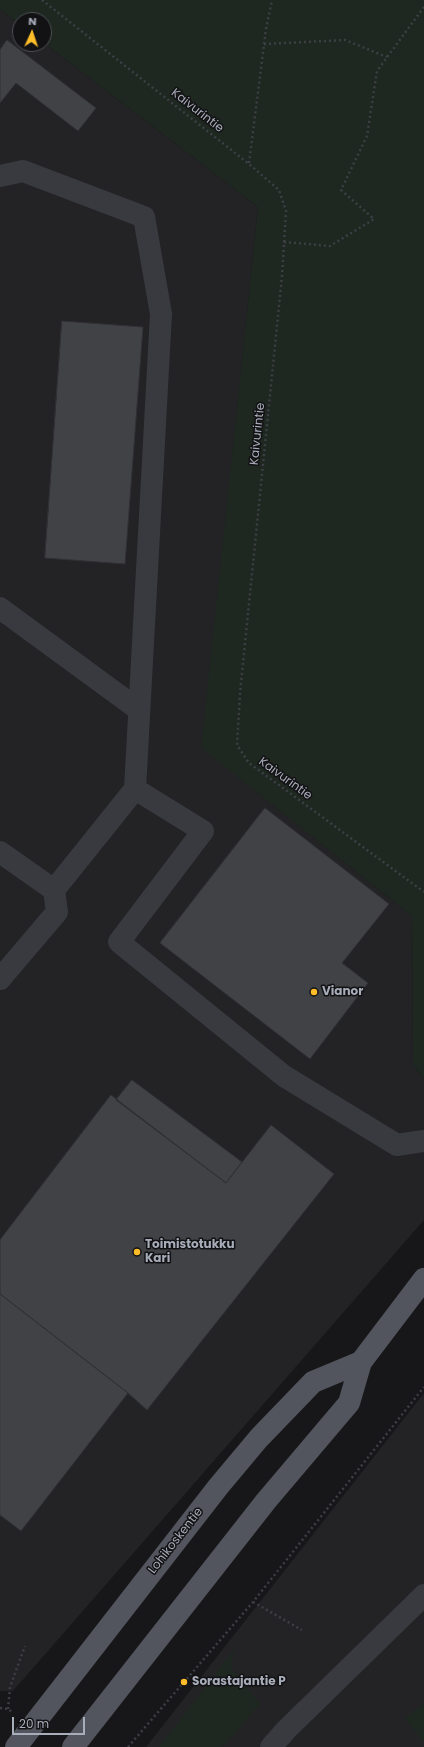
<!DOCTYPE html>
<html>
<head>
<meta charset="utf-8">
<style>
	body { margin:0 }
	#map { position:relative; width:424px; height:1747px; overflow:hidden; background:#171719; font-family:Poppins,sans-serif }
	canvas { display:block }
	.north { position:absolute; left:12px; top:12px; width:40px; height:40px; box-sizing:border-box; background:#121214; border:1px solid #4e5056; border-radius:50%; rotate:3deg; font-size:11px; font-weight:700; line-height:16px; text-align:center; color:#a8adba }
	.north::after { content:''; display:block; margin:auto; width:14px; height:18px; background:#ffbd29; clip-path:polygon(50% 0,100% 100%,50% 72%,0 100%) }
	.scale { position:absolute; left:12px; top:1717px; width:73px; height:18px; box-sizing:border-box; border:2px solid #a8adba; border-top:0; padding-left:5px; font-size:12px; line-height:14px; white-space:nowrap; color:#a8adba; -webkit-text-stroke:3px #121214; paint-order:stroke }
</style>
</head>
<body>
<div id="map">
<canvas width="424" height="1747"></canvas>
<div class="north">N</div>
<div class="scale">20 m</div>
</div>
<script>
const ctx = document.querySelector('canvas').getContext('2d');
ctx.lineJoin = 'round';
function fillPath(path, color) {
  ctx.fillStyle = color;
  ctx.fill(path, 'evenodd');
}
function stroke(path, color, width, dash) {
  ctx.strokeStyle = color;
  ctx.lineWidth = width;
  ctx.lineCap = dash ? 'butt' : 'round';
  ctx.setLineDash(dash || []);
  ctx.stroke(path);
}
function write(font, color, halo, rows, align = 'center') {
  ctx.font = font + ' Poppins,sans-serif';
  ctx.lineWidth = 3;
  ctx.setLineDash([]);
  ctx.textBaseline = 'middle';
  ctx.strokeStyle = halo;
  ctx.fillStyle = color;
  for (const [text, x, y, turn = 0] of rows) {
    ctx.save();
    ctx.translate(x, y);
    ctx.rotate((+turn || 0) * Math.PI / 180);
    ctx.textAlign = isNaN(turn) ? turn : align;
    if (halo) ctx.strokeText(text, 0, 0);
    ctx.fillText(text, 0, 0);
    ctx.restore();
  }
}
const built = new Path2D(`
	M0 9 20 25V44L44 43 258 207 202 748 412 916 413 1064 424 1080V1220L13 1691H0Z
	M424 1393V1747H146Z`);
const green = new Path2D(`
	M0 0H424V1080L413 1064 412 916 201 748 258 207 44 43V20H20V25L0 9Z
	M234 1650 231 1668 260 1704 223 1747H159Z
	M424 1704V1741L423 1742 405 1717Z`);
const building = new Path2D(`
	M7 40 96 108 78 131 16 83 0 103V50Z
	M62 321 143 327 125 564 45 558Z
	M265 808 389 904 342 963 368 983 310 1059 160 943Z
	M132 1080 242 1162 226 1183 116 1100Z
	M111 1095 226 1183 271 1125 334 1174 147 1410 128 1393 0 1294V1240Z
	M0 1294 128 1393 21 1531 0 1515Z`);
const path = new Path2D(`
	M42 0 249 164 279 190 286 211 282 276 240 693 237 745 249 763 424 892
	M264 44 345 40 387 57
	M249 163 266 29 272 0
	M284 242 330 246 374 219 341 190 367 136 377 71 424 7
	M253 1602 302 1630
	M0 1708 8 1709 12 1712
	M8 1709 10 1687 25 1646
	M128 1747 253 1602 424 1387`);
const minor = new Path2D(`
	M0 176 23 171 144 217 161 314 135 789 54 890
	M0 608 139 710
	M135 789 203 831 119 942 284 1076 397 1145 424 1141
	M0 852 54 890 57 912 0 979
	M271 1747 286 1730 424 1595`);
const major = new Path2D(`
	M16 1747 218 1487 259 1438 313 1382 361 1362
	M73 1747 266 1501 349 1403 361 1362 424 1279`);
const markers = [
	[314,992,4,"#ffbd29"],
	[137,1252,4,"#ffbd29"],
	[184,1682,4,"#ffbd29"]
];
const streetNames = [
	["Kaivurintie",197,111,38],
	["Kaivurintie",258,434,-84],
	["Kaivurintie",285,779,36],
	["Lohikoskentie",176,1541,-52]
];
const poiNames = [
	["Vianor",322,992],
	["Toimistotukku",145,1245],
	["Kari",145,1259],
	["Sorastajantie P",192,1682]
];
fillPath(built, '#232326');
fillPath(green, '#1e2720');
fillPath(building, '#414246');
stroke(building, '#313135', 1);
stroke(path, '#3d3f45', 2.5, [2, 3]);
stroke(minor, '#393a40', 22);
stroke(major, '#53555e', 22);
for (const [x, y, r, color] of markers) {
  const dot = new Path2D();
  dot.arc(x, y, r, 0, 2 * Math.PI);
  ctx.fillStyle = color;
  ctx.fill(dot);
  stroke(dot, '#121214', 1.5);
}
write('12px', '#a8adba', '#121214', streetNames);
write('bold 12px', '#a8adba', '#121214', poiNames, 'left');
</script>
</body>
</html>
